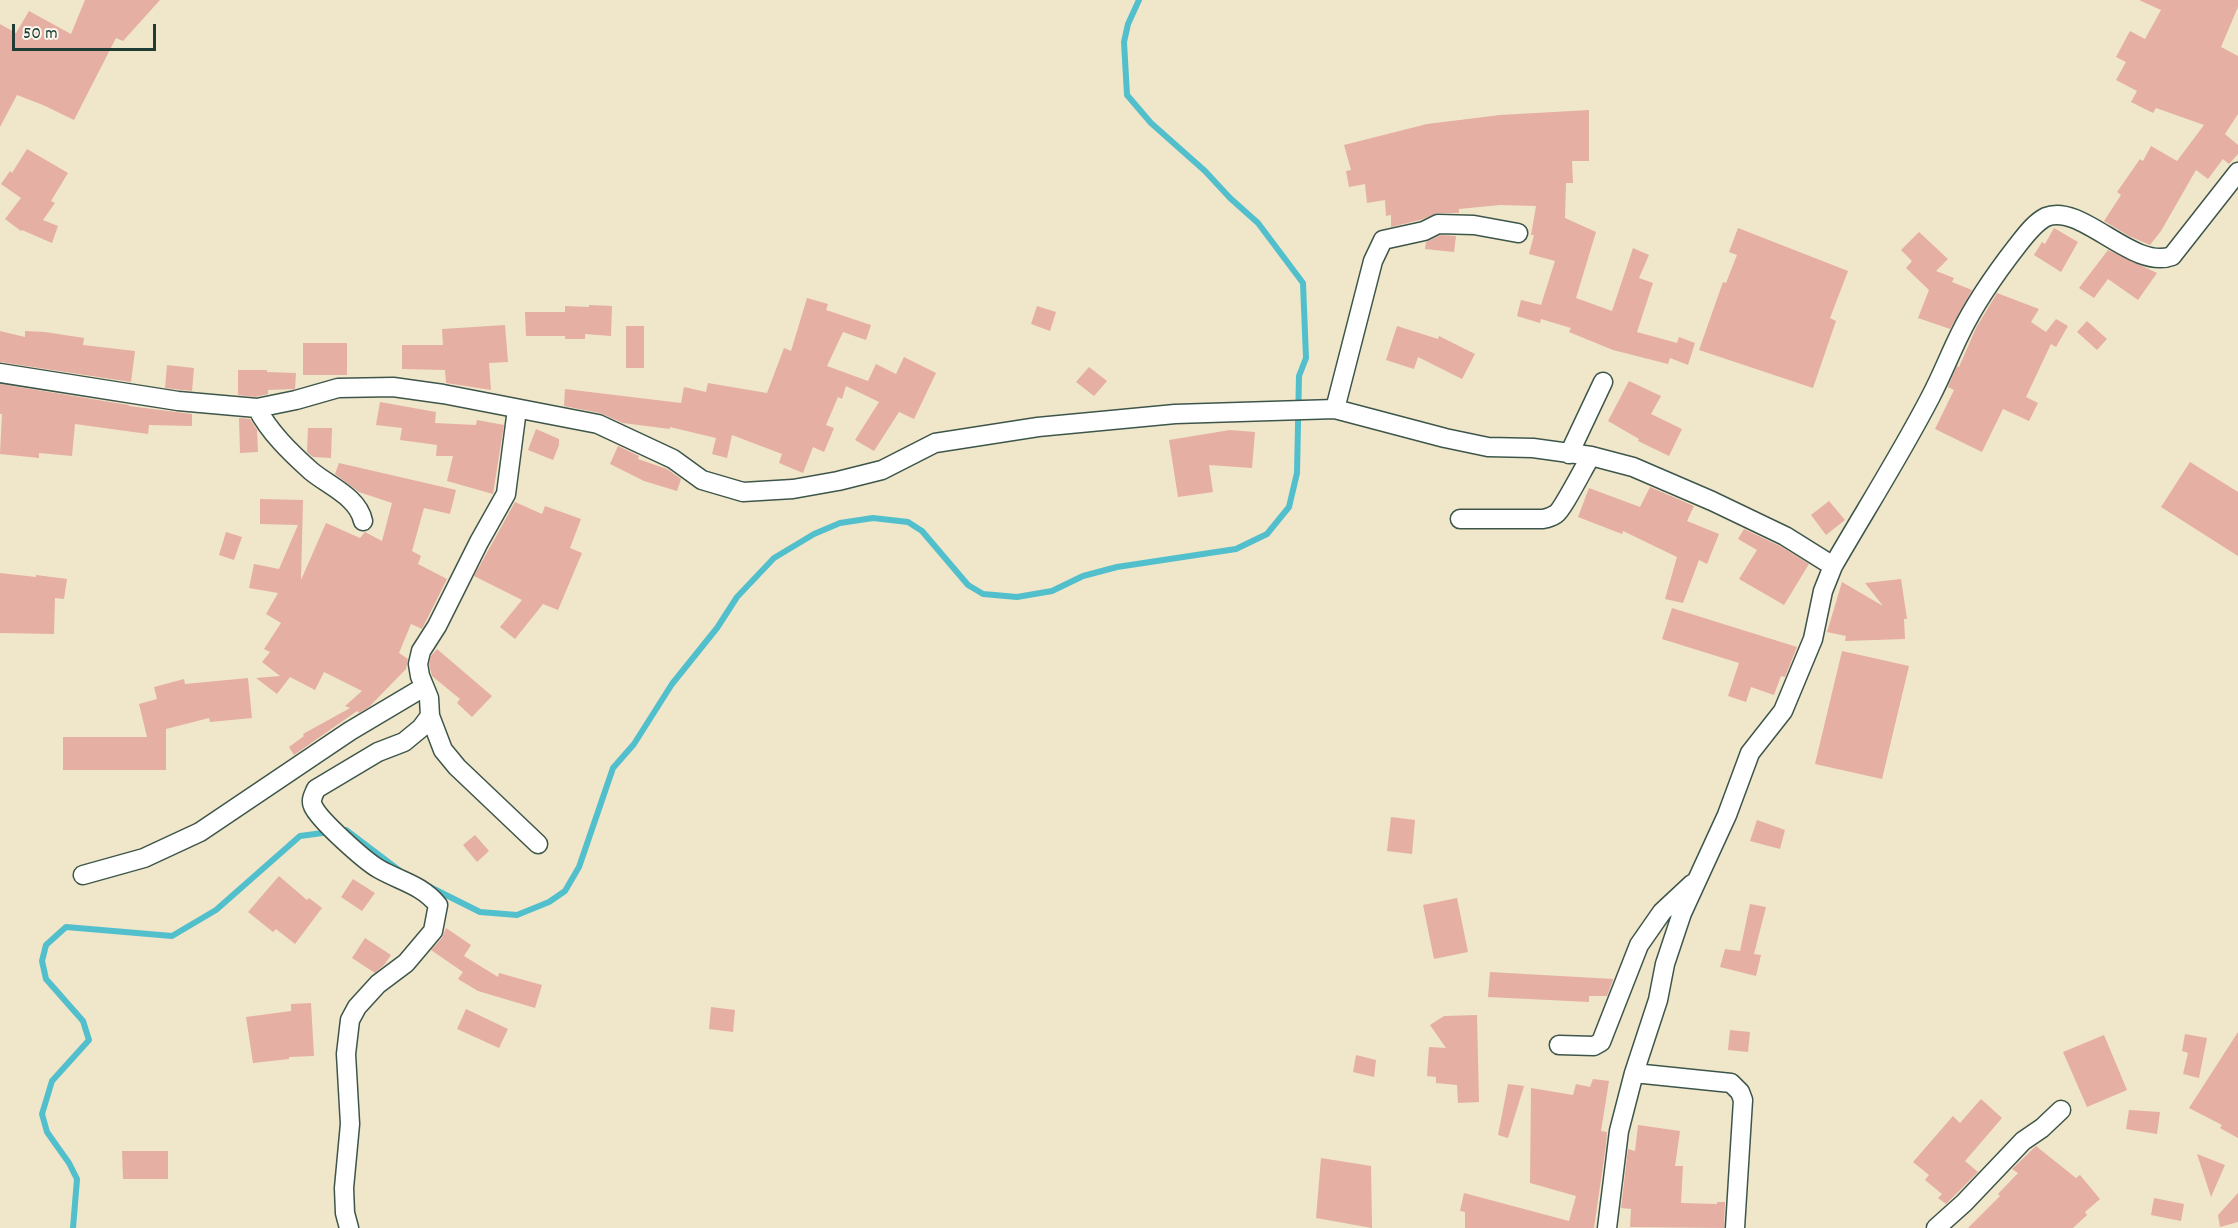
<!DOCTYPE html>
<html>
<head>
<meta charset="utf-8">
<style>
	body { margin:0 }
	#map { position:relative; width:2238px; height:1228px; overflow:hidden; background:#f0e6ca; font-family:Dekko,sans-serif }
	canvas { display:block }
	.scale { position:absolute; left:12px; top:24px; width:144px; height:27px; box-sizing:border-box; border:3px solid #1f3d34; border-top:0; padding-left:8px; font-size:18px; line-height:21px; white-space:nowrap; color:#1f3d34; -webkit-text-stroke:4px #fbf7ec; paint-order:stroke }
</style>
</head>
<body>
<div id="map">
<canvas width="2238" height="1228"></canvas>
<div class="scale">50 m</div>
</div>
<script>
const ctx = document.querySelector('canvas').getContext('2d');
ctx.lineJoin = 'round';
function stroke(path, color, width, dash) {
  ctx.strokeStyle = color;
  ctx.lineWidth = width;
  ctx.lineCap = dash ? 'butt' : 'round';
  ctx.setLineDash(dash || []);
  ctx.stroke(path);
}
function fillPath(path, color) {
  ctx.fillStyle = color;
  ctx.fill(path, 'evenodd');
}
const stream = new Path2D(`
	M340 831 346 830 400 871
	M430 887 480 912 517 915 549 902 565 891 579 867 613 768 634 744 672 684 717 628 737 597 774 558 814 534 840 523 873 518 908 522 922 531 968 585 983 594 1017 597 1052 591 1083 576 1117 567 1236 549 1267 534 1289 507 1297 473 1299 376 1306 358 1303 283 1258 223 1230 198 1205 171 1151 123 1127 95 1124 42 1128 24 1139 0
	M73 1228 77 1179 69 1163 47 1132 42 1114 52 1081 89 1040 83 1021 46 979 42 961 46 945 66 927 172 936 216 910 300 836 330 832`);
const building = new Path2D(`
	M85 0H160L123 41 116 38 74 120 43 105 17 95 0 127V24L16 33 29 11 71 34Z
	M2139 0H2238V7L2221 47 2238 56V114L2225 134 2238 145V154L2229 164 2223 159 2208 179 2196 170 2161 231 2150 245 2129 236 2104 221 2121 195 2117 192 2140 159 2143 161 2151 146 2177 161 2204 125 2156 108 2153 113 2131 102 2137 91 2116 80 2126 62 2116 57 2130 31 2145 39 2161 10Z
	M1589 110V161H1572L1573 183H1566L1565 218 1596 232 1576 298 1612 311 1633 248 1649 255 1639 278 1653 283 1637 332 1677 343 1679 337 1695 343 1688 365 1670 358 1668 364 1613 350 1569 332 1571 328 1541 319 1540 323 1517 316 1521 300 1541 305 1555 261 1529 254 1534 235H1531L1536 206 1500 205 1459 209V213H1438L1420 220 1391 227V215L1386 216 1385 200 1367 203 1365 184 1349 187 1346 171 1351 170 1344 145 1427 124 1500 115Z
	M27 149 68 173 51 201 55 203 43 220 58 226 52 243 22 230 21 231 5 219 21 198 1 184 10 171 12 173Z
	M1738 228 1848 271 1830 318 1836 321 1813 388 1699 350 1723 282 1726 283 1737 255 1729 252Z
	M2054 228 2078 242 2061 272 2034 255 2042 242 2045 244Z
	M1919 232 1948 259 1936 271 1954 278 1952 282 1972 290 1950 329 1918 318 1929 290 1906 268 1912 261 1901 250Z
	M1441 235 1456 236 1454 252 1425 249 1426 242Z
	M2108 250 2157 273 2138 300 2108 279 2094 298 2079 288Z
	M1997 293 2039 309 2031 322 2046 332 2056 319 2068 326 2056 347 2051 344 2026 397 2038 403 2029 421 2003 409 1982 452 1935 429 1954 390 1948 387 1957 366 1959 367 1976 328Z
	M807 298 828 304 826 310 871 325 866 340 843 332 827 366 868 381 876 364 896 374 904 357 936 373 914 419 899 412 874 451 855 440 879 402 846 386 842 399 838 397 826 425 834 428 824 452 813 447 803 473 779 463 782 454 732 435 727 458 712 454 716 438 670 427V429L623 423 600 413 564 406 565 389 681 403 684 387 706 392 708 383 767 393 784 348 791 351Z
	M589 305 612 306 611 336 585 334V339H565V336H526L525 312H565V306L589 307Z
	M1037 306 1056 312 1050 331 1031 324Z
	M2087 321 2107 339 2097 350 2077 332Z
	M505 325 508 362 489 363 491 390 446 383 445 370 402 369V345H443L442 329Z
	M626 326H644V368H626Z
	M1397 326 1438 339 1439 336 1475 354 1462 379 1418 357 1414 369 1386 360Z
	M0 331 25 337V331L45 332 84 338 83 345 135 351 131 382 0 362Z
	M303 343H347V375H303Z
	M167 365 194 368 192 391 165 388Z
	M1089 367 1107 381 1094 396 1076 382Z
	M238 370H267V372L296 373 295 389 268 390V394L255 397 238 395Z
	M1629 381 1661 396 1651 414 1682 429 1669 456 1638 441 1639 439 1608 421Z
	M0 384 129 405V406L192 414V426L149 425 148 434 75 424 72 456 39 453V458L0 454 2 414H0Z
	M380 402 436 412 435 423 476 425 477 420 504 425 493 494 447 481 453 456H436L437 445 400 440 402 428 376 425Z
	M239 418 250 419 257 430 258 452 240 453Z
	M308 428H332L331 458 313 457 307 452Z
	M536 429 559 439V445L553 460 528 450Z
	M1230 430 1255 432 1252 468 1209 465 1213 492 1178 497 1169 440Z
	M618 446 639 456 638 459 667 469 681 479 677 491 644 481 610 464Z
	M2190 462 2238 492V556L2161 507Z
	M339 463 456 490 450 514 424 508 412 551 421 556 418 564 447 579 422 629 411 624 399 653 408 659 406 669 369 707 359 713 357 711 294 755 289 747 304 736 303 734 350 708 345 706 362 691 324 672 315 690 290 677 277 694 256 678 280 676 262 662 270 652 264 649 281 623 266 614 278 593 249 588 254 564 279 569 298 525 260 524V499L303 500 301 580 326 523 360 538 365 532 382 541 392 503 359 492 335 474Z
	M1650 487 1694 506 1687 521 1719 534 1707 564 1699 560 1683 603 1665 599 1677 557 1623 531 1622 534 1578 517 1589 488 1640 507Z
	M1829 501 1845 520 1826 535 1811 515Z
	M515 502 542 514 545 506 581 519 570 548 582 553 558 610 543 604 515 639 500 627 522 600 474 576Z
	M1744 529 1780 546 1809 564 1784 605 1739 579 1757 550 1738 539Z
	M226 532 242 537 234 560 219 555Z
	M0 573 36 577V575L67 579 64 599 55 598 54 634 0 633Z
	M1901 579 1907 619H1904L1905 639 1845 641 1846 636 1827 632 1842 582 1883 606 1865 583Z
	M1672 608 1797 647 1785 677 1781 676 1774 695 1751 687 1746 702 1728 696 1739 663 1662 639Z
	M437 649 492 696 472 717 457 703 460 699 432 676 429 664 431 656Z
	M1842 651 1909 666 1882 779 1815 764Z
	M248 678 252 718 210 722 209 718 166 729V770H63V737H147L139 704 157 699 154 687 184 679 185 684Z
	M1391 817 1415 820 1412 854 1387 851Z
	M1757 820 1785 830 1780 849 1750 841Z
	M475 835 489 851 477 862 463 845Z
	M279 876 307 900 309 898 322 908 295 944 276 929 273 932 248 912Z
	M353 879 375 893 362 911 341 897Z
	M1457 898 1468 952 1434 959 1423 905Z
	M1750 904 1766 907 1754 954 1761 955 1756 976 1720 967 1725 949 1740 951Z
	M446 928 471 945 464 956 498 977 499 973 542 985 535 1008 478 991 458 979 463 972 431 950 442 938Z
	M365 938 391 955 384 965 375 973 352 958Z
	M1490 972 1613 979V980L1607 996H1589V1002L1488 997Z
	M311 1003 314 1056 289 1057V1059L253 1063 246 1017 291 1011V1004Z
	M711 1007 735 1010 733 1032 709 1029Z
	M466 1009 508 1029 499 1048 457 1029Z
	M1477 1015 1479 1102 1458 1103 1457 1085 1436 1083V1077L1427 1076 1429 1047 1446 1048 1430 1025 1444 1016Z
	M1730 1030 1750 1032 1748 1052 1728 1050Z
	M2238 1032V1138L2220 1128 2222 1125 2189 1108Z
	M2185 1034 2207 1038 2199 1078 2183 1074 2188 1053 2182 1051Z
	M2104 1035 2127 1090 2087 1107 2063 1052Z
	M1356 1055 1376 1060 1374 1077 1353 1072Z
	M1593 1079 1609 1081 1601 1131 1607 1132 1606 1145 1594 1228H1465V1212L1460 1211 1464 1193 1569 1221 1576 1196 1530 1183 1531 1088 1573 1095 1576 1084 1590 1087Z
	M1508 1084 1524 1086 1508 1138 1498 1135Z
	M1981 1099 2002 1118 1965 1161 1978 1172 1946 1204 1938 1198 1942 1194 1925 1180 1929 1175 1913 1162 1953 1116 1960 1123Z
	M2129 1110 2160 1112 2157 1134 2126 1129Z
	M1638 1125 1680 1131 1675 1166H1683L1681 1203 1717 1204V1202H1725L1724 1228 1630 1227 1631 1209 1621 1208 1628 1149 1635 1151Z
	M2036 1146 2076 1178 2080 1175 2100 1199 2085 1212 2087 1215 2073 1228H1968L2000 1196 1998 1194 2018 1173 2012 1169Z
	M122 1151H168V1179H123Z
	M2197 1154 2225 1165 2211 1197Z
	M1321 1158 1371 1166 1372 1228 1316 1218Z
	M2238 1193V1222L2220 1227 2218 1215Z
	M2154 1198 2184 1204 2181 1221 2151 1215Z`);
const minor = new Path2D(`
	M0 373 178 401 257 408 296 400 338 388 393 387 443 394 598 424 673 459 702 480 743 492 793 489 838 481 882 470 935 443 1038 427 1175 414 1335 409 1445 438 1488 447 1533 448 1591 456 1633 467 1712 501 1785 536 1833 566
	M257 408C269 432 291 453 311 471 329 486 358 497 363 521
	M1335 409 1373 261 1383 240 1424 231 1438 224 1474 225 1518 233
	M1569 454 1603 382
	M1460 519H1543C1548 518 1553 516 1556 514 1563 509 1584 467 1591 456
	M430 716 443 750 457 767 538 844
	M83 875 144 858 200 832 350 731 424 687
	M1559 1045 1594 1046 1601 1042 1639 945 1662 912 1692 884
	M1634 1073 1731 1083 1740 1092 1743 1100 1735 1228
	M349 1228 345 1213 344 1188 350 1124 346 1054 350 1020 357 1007 378 984 406 963 433 931 438 905C422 885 400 881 379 869 365 861 319 820 313 806 310 800 314 794 316 789L378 752 404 742 421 728 430 716 429 698 420 676 418 664 421 651 437 626 479 542 506 494 517 409
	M1607 1228 1619 1131 1634 1073 1658 1000 1665 964 1682 913 1727 815 1750 753 1783 711 1813 639 1823 591 1833 566C1866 509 1901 454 1931 396 1942 375 1950 354 1960 334 1975 303 1996 273 2017 246 2025 236 2034 223 2046 217 2081 202 2133 271 2172 256L2238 172
	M1936 1228 1964 1203 2023 1141 2042 1128 2061 1110`);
stroke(stream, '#52bfcc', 6);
fillPath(building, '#e5afa4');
stroke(minor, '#3e564a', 21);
stroke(minor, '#fff', 18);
</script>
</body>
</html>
